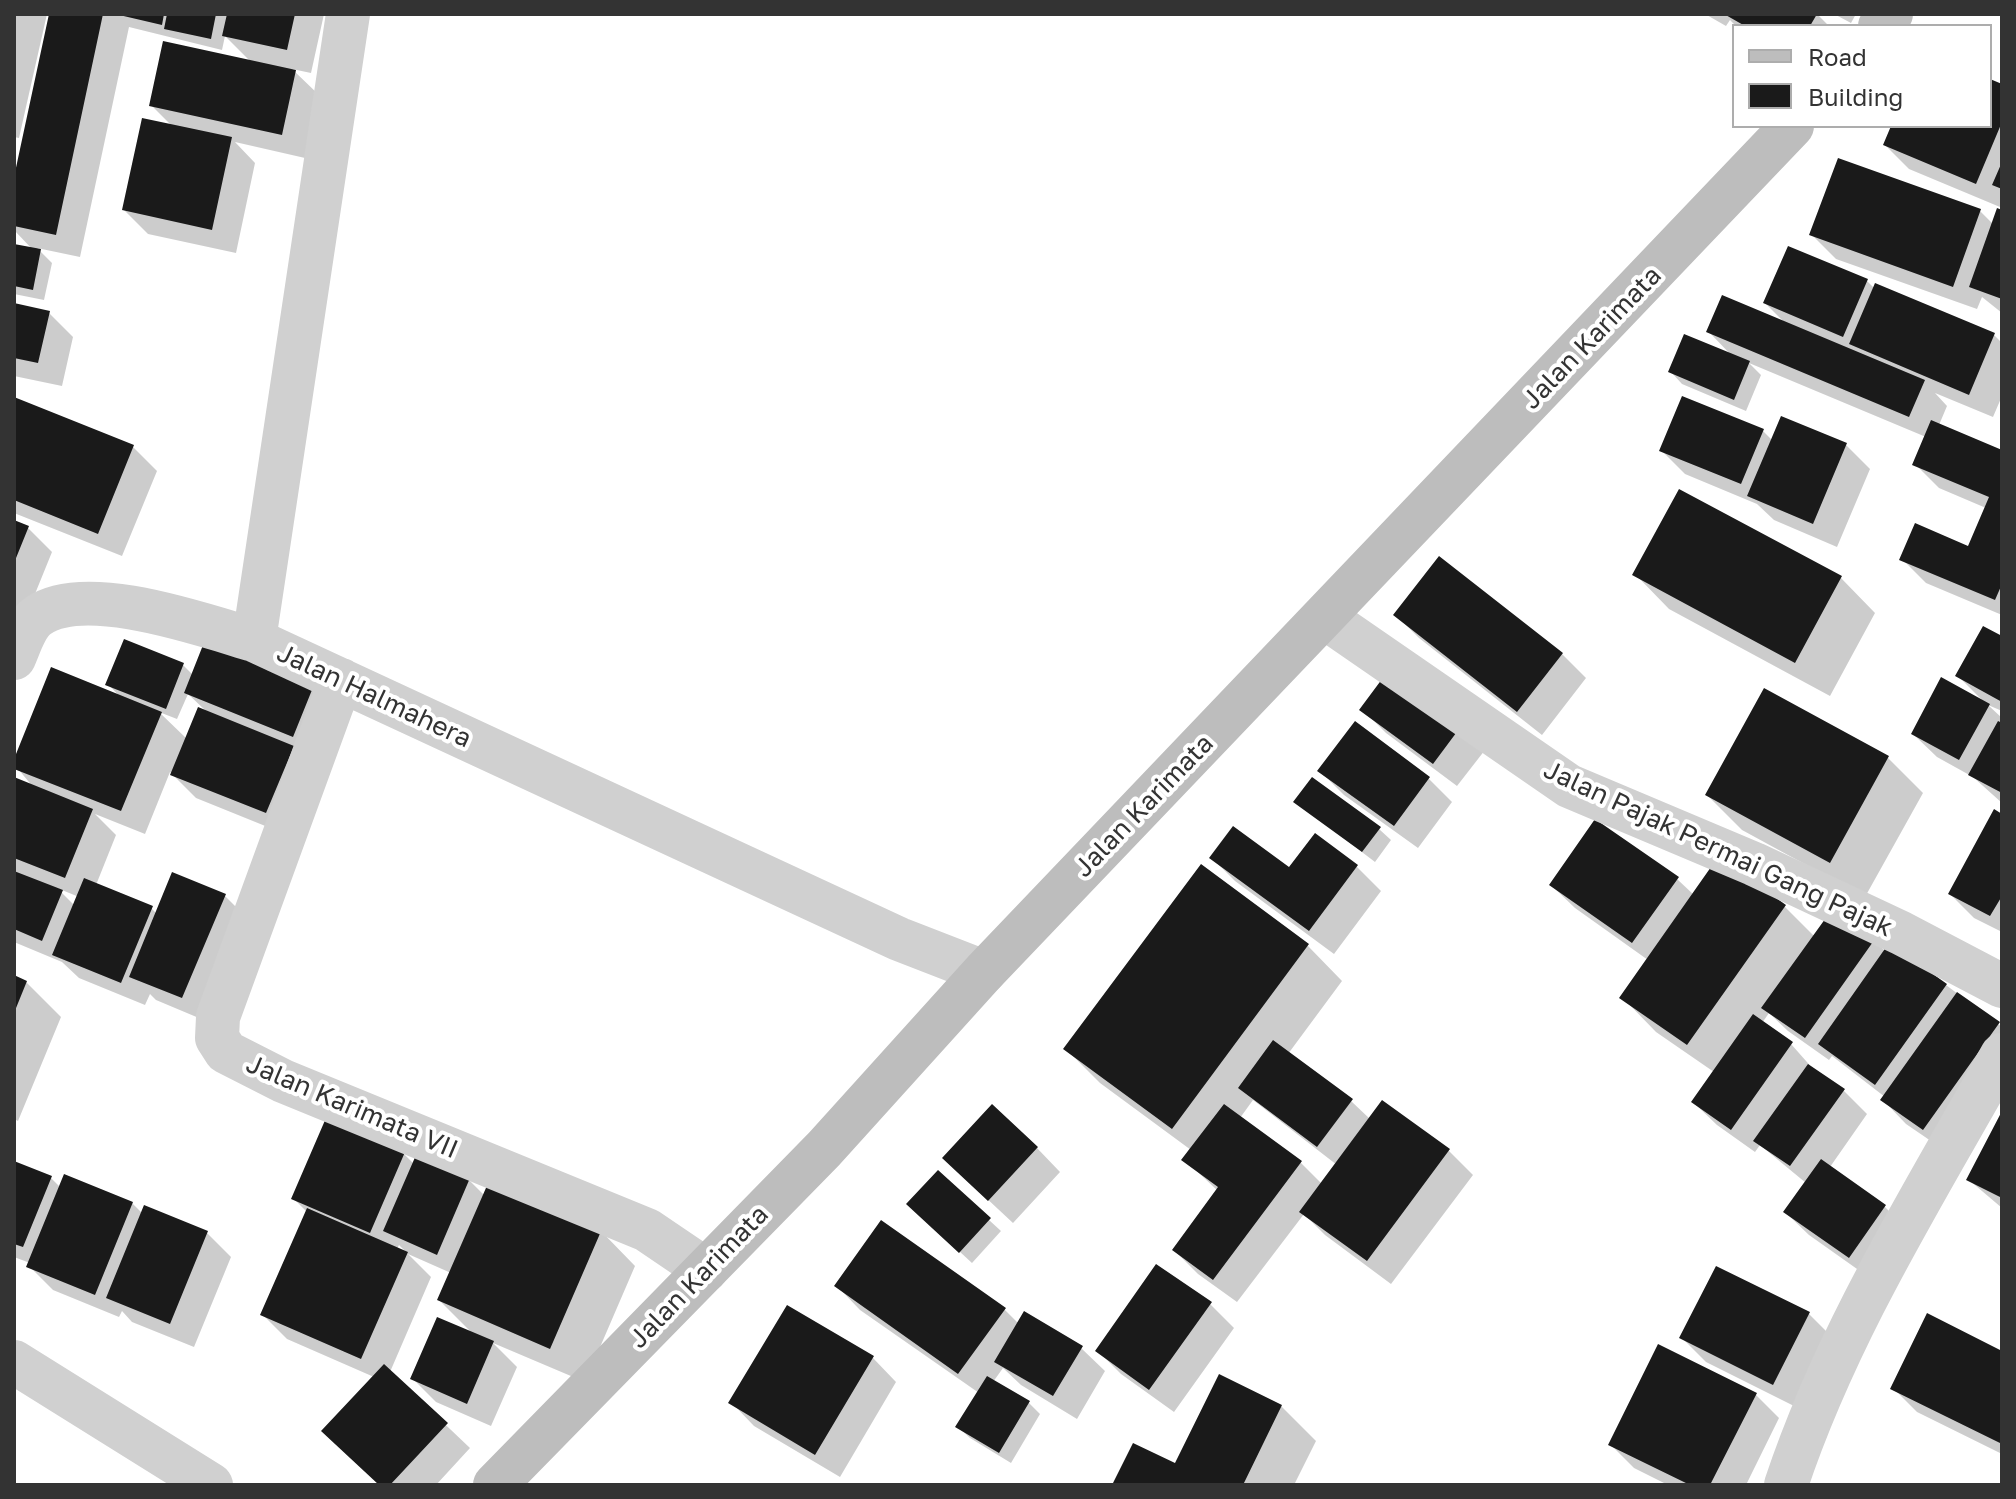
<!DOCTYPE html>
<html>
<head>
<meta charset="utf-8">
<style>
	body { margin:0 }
	#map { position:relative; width:2016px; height:1499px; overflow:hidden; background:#fff; font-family:"Golos Text",sans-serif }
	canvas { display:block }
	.frame { position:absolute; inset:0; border:16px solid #333; pointer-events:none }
	.legend { position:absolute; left:1732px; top:24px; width:260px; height:104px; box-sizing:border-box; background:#fff; border:2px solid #adadad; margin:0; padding:10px 14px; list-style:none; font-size:24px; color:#333 }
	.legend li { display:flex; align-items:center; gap:16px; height:40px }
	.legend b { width:40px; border:2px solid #adadad }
</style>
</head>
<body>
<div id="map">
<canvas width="2016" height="1499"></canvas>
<div class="frame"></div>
<ul class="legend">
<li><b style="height:10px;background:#bdbdbd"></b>Road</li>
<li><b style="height:22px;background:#1a1a1a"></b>Building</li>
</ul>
</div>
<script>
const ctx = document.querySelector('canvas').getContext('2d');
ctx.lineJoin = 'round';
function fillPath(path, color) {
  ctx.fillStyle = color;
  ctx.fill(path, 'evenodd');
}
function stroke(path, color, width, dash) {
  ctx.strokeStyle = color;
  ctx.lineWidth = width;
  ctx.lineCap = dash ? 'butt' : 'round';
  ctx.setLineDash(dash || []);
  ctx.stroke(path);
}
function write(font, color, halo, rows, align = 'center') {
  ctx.font = font + ' "Golos Text",sans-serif';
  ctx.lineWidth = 8;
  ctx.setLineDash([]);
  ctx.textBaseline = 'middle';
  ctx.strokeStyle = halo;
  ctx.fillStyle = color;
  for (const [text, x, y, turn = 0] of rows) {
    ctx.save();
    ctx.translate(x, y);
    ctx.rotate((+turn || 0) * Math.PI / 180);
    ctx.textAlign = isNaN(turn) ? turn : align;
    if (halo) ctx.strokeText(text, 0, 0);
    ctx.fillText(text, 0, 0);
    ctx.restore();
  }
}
const shadow = new Path2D(`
	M14 14H47L19 138 14 137Z
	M51 14H324L311 73 292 69 319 95 305 158 235 142 255 163 236 253 148 234 124 210 172 126 151 105 251 62 225 36 222 50 129 27 80 257 37 248 52 263 44 300 14 294V246L33 250 14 230V187Z
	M1705 14H1817L1829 26H1736L1730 20 1726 26Z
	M1834 14H1856L1851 23Z
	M1990 81 2002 87 2000 207 1909 169 1885 145 1893 126H1990Z
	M1980 211 1993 224 2002 212V313L1982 297 1977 309 1836 259 1812 235Z
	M1867 281 1875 289 1994 335 2002 343V396L1993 417 1935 393 1947 406 1939 425 2002 452V615L1926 583 1902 559 1969 548 1986 508 1939 488 1915 464 1926 437 1749 363 1761 375 1746 411 1682 384 1671 372 1733 357 1709 332 1786 324 1765 303Z
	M14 305 49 313 73 337 62 386 14 376Z
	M14 399 133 447 157 471 122 556 14 513Z
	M1782 419 1846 445 1870 469 1837 547 1774 520 1757 504 1685 474 1661 450 1763 431 1773 441Z
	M14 522 28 528 52 552 24 621 14 618Z
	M1439 559 1562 654 1586 678 1542 735 1419 638 1395 614Z
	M1635 574 1841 578 1875 613 1830 696 1669 609Z
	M2002 638V711L1988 705 2002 718V803L1973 777 1937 757 1913 734 1983 701 1958 676Z
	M183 665 193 675 315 682 339 706 290 836 196 798 170 772 145 834 95 814 116 835 96 885 151 908 157 914 225 896 249 920 206 1021 156 1000 150 994 145 1005 79 978 62 962 14 942V780L33 787 14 764 120 697 108 684ZM188 694 206 711 187 739 159 712 177 719ZM57 888 79 897 75 906Z
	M1388 673 1485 750 1457 786 1386 733 1362 709Z
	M1765 691 1888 758 1923 793 1865 897 1742 830 1707 795Z
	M1320 771 1428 778 1452 802 1418 848 1344 795Z
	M1296 802 1379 829 1391 840 1375 862Z
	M2002 816V932L1974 918 1950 894Z
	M1315 835 1357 867 1381 891 1334 954 1235 881 1212 858 1289 870Z
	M1719 860 1785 907 1815 937 1874 940 1886 952 1946 985 2002 1027V1076L1947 1152 1906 1124 1883 1100 1885 1097 1832 1056 1829 1060 1788 1031 1769 1013 1762 1023 1791 1044 1814 1070 1843 1090 1867 1114 1830 1167 1885 1207 1909 1231 1874 1281 1809 1235 1785 1212 1806 1183 1760 1145 1755 1152 1717 1125 1693 1102 1714 1072 1656 1032 1622 997 1648 960 1575 908 1551 885 1677 879 1694 895Z
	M1201 867 1308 946 1342 981 1288 1054 1351 1101 1370 1119 1383 1103 1449 1151 1473 1175 1391 1284 1325 1235 1304 1214 1237 1302 1198 1274 1174 1250 1218 1191 1184 1159 1191 1150 1100 1083 1066 1049ZM1253 1100 1337 1165 1322 1184 1300 1162 1240 1118Z
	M14 977 26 982 61 1017 18 1121 14 1119Z
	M2002 1116V1208L1969 1180Z
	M1037 1148 1060 1172 1013 1223 968 1181Z
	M404 1154 414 1164 469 1180 484 1195 601 1231 635 1266 585 1382 493 1343 517 1367 491 1426 436 1402 412 1378 474 1335 439 1300 451 1273 408 1254 431 1277 390 1372 470 1448 436 1485H380L374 1377 287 1339 263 1315 307 1212 293 1198ZM399 1245 408 1254 397 1249Z
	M14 1163 51 1178 61 1188 132 1203 143 1214 207 1233 231 1257 194 1347 132 1322 122 1311 119 1317 53 1290 29 1266 30 1263 14 1257Z
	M921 1216 989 1220 1001 1231 972 1263Z
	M1717 1268 1809 1314 1833 1338 1798 1408 1706 1362 1682 1338Z
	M837 1286 1004 1309 1019 1324 1081 1348 1105 1371 1077 1419 1021 1385 1003 1368 993 1382 1028 1402 1040 1414 1011 1463 970 1438 958 1427 979 1393 860 1310Z
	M1210 1304 1234 1328 1174 1412 1121 1374 1097 1350Z
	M2002 1353V1454L1917 1412 1893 1388Z
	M873 1358 896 1382 840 1477 754 1426 731 1402Z
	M1755 1394 1779 1418 1746 1485H1668L1634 1468 1610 1444Z
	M1281 1406 1316 1441 1294 1485H1114L1176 1466Z`);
const building = new Path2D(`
	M49 14H103L56 235 14 226V177Z
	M115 14H164L162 25Z
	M167 14H216L211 39 164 29Z
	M227 14H295L287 50 222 36Z
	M1724 14H1817L1810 26H1745Z
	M163 41 296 70 282 135 149 106Z
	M1990 79 2002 84V122L1976 184 1883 145 1891 126H1990Z
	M142 118 232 137 212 230 122 210Z
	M1838 158 1981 209 1953 287 1809 235Z
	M2002 162V189L1992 185Z
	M1997 208 2002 210V299L1969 287Z
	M14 244 41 249 33 290 14 286Z
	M1788 246 1868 279 1843 337 1763 303Z
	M1875 283 1995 333 1969 395 1849 344Z
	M1722 295 1925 380 1909 417 1706 332Z
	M14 303 50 311 38 363 14 358Z
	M1684 334 1750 361 1734 400 1668 372Z
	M1682 396 1764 429 1741 484 1659 451Z
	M14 397 134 445 98 534 14 500Z
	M1781 416 1847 443 1813 524 1747 496Z
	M1931 420 2002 450V584L1995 600 1899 560 1915 523 1968 546 1989 497 1912 465Z
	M1679 489 1842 576 1795 663 1632 575Z
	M14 520 29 526 14 563Z
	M1439 556 1563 653 1517 712 1393 615Z
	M1983 626 2002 636V702L1955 676Z
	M207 635 316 680 293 737 184 693Z
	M124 639 184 663 166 709 105 685Z
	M51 667 162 712 121 811 14 769V759Z
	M1388 671 1462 725 1433 764 1359 710Z
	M1941 677 1990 704 1959 760 1911 734Z
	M1764 688 1889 756 1830 863 1705 795Z
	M198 707 294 746 266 813 170 775Z
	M1355 721 1430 777 1394 826 1317 771Z
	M1998 721 2002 723V793L1968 775Z
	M14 777 93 809 65 878 14 858Z
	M1312 777 1381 827 1362 852 1293 802Z
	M1994 809 2002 814V896L1990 916 1948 894Z
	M1595 819 1679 877 1632 943 1549 885Z
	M1233 826 1289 867 1315 833 1358 865 1309 931 1209 858Z
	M1718 857 1786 905 1687 1045 1619 998Z
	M1201 864 1309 944 1172 1129 1063 1049Z
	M14 871 63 890 42 941 14 929Z
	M172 872 226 894 182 998 129 977Z
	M84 878 153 906 121 983 52 955Z
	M1833 908 1875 939 1805 1038 1761 1008Z
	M1889 943 1947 984 1875 1085 1818 1044Z
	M14 975 27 981 14 1013Z
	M1957 992 2000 1022 1923 1130 1880 1100Z
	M1753 1014 1793 1042 1731 1130 1691 1102Z
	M1273 1040 1353 1099 1317 1147 1238 1088Z
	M1808 1064 1845 1089 1790 1166 1753 1141Z
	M1382 1100 1450 1149 1367 1261 1299 1212Z
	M992 1104 1038 1147 988 1201 942 1158Z
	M1224 1104 1302 1161 1213 1280 1172 1250 1218 1187 1181 1160Z
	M2002 1111V1198L1966 1180Z
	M326 1118 405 1152 370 1233 291 1199Z
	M416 1155 470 1178 437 1255 383 1231Z
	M1821 1159 1886 1205 1849 1258 1783 1212Z
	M14 1161 52 1176 23 1247 14 1244Z
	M938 1170 991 1218 959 1253 906 1204Z
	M64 1174 133 1202 95 1295 26 1267Z
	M489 1181 602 1229 550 1349 437 1300Z
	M144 1205 208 1231 170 1324 106 1298Z
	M307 1208 408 1252 361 1359 260 1315Z
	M881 1220 1006 1308 958 1374 834 1286Z
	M1156 1264 1212 1302 1149 1390 1095 1351Z
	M1716 1266 1810 1312 1773 1385 1679 1338Z
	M787 1305 874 1356 815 1455 728 1403Z
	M1024 1311 1083 1346 1053 1396 994 1362Z
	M1927 1313 2002 1351V1444L1890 1389Z
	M437 1317 494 1341 467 1404 410 1379Z
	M1658 1344 1757 1393 1710 1485H1690L1608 1445Z
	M384 1364 448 1423 390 1485H379L321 1431Z
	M1219 1374 1282 1405 1243 1485H1112L1133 1443 1175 1463Z
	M987 1376 1030 1401 999 1453 955 1427Z`);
const street = new Path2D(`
	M348 14 254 640 899 939 984 972
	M1324 617 1569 786 1754 864 1901 933 2002 986
	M14 658C20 645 25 625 38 616 85 583 203 625 254 640
	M341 680 218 1017 217 1038 226 1052 283 1081 647 1230 706 1270
	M14 1362 211 1485
	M1786 1485C1837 1332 1924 1194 2002 1055`);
const secondary = new Path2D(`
	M1880 26 1891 14
	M495 1485 824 1149 984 972 1792 126`);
const streetNames = [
	["Jalan Karimata",1592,338,-46],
	["Jalan Halmahera",374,696,25],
	["Jalan Karimata",1144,806,-46],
	["Jalan Pajak Permai Gang Pajak",1718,849,25],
	["Jalan Karimata VII",352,1107,23],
	["Jalan Karimata",699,1277,-46]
];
fillPath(shadow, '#0003');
fillPath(building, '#1a1a1a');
stroke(street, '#d0d0d0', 44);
stroke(secondary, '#bdbdbd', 44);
write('26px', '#333', '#fff', streetNames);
</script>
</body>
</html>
